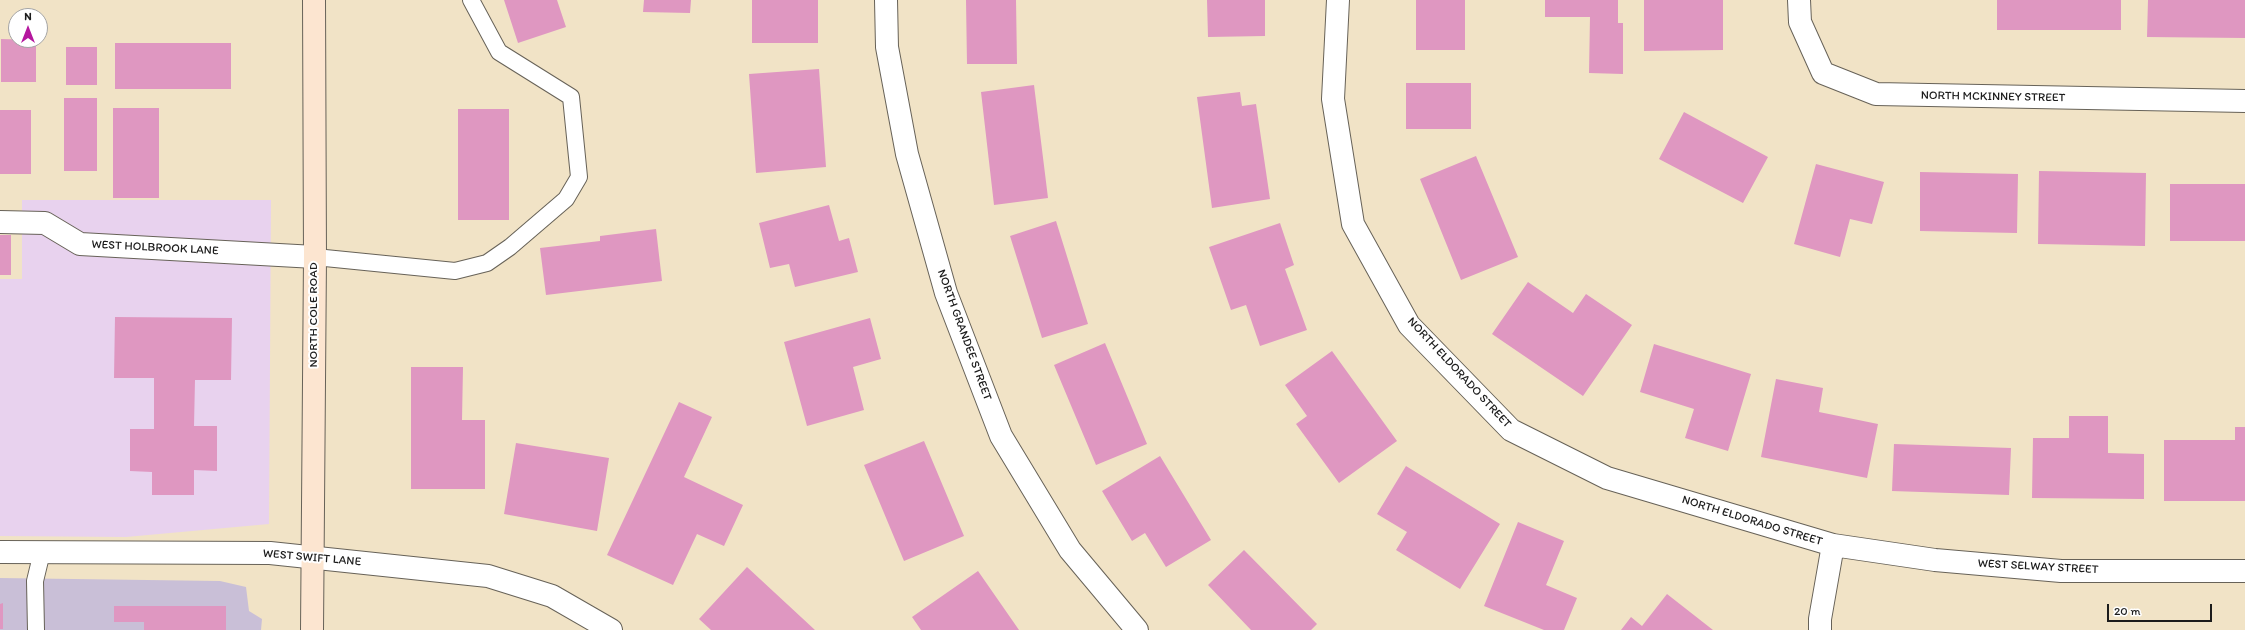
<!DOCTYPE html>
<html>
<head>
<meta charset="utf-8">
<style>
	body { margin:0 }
	#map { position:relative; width:2245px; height:630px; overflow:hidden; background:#f1e3c6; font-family:Itim,sans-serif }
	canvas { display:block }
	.north { position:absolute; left:8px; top:8px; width:40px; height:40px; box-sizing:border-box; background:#fff; border:1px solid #a4a4a4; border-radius:50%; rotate:0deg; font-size:11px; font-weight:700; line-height:16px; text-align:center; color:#1c1c1c }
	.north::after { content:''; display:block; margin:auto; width:14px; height:18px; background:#b5179e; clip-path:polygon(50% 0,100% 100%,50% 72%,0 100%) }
	.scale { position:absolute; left:2107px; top:604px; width:105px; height:18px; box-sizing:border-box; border:2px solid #1c1c1c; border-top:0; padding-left:5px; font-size:12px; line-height:14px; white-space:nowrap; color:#1c1c1c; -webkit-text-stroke:3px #fff; paint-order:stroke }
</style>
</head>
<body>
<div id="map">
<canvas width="2245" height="630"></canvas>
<div class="north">N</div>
<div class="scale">20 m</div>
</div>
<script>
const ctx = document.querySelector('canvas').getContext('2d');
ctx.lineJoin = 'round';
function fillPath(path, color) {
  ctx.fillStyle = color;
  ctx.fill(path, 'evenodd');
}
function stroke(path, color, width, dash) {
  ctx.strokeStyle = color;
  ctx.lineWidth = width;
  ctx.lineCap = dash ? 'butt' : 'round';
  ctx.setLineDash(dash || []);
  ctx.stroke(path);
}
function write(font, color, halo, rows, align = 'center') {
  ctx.font = font + ' Itim,sans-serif';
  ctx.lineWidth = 4;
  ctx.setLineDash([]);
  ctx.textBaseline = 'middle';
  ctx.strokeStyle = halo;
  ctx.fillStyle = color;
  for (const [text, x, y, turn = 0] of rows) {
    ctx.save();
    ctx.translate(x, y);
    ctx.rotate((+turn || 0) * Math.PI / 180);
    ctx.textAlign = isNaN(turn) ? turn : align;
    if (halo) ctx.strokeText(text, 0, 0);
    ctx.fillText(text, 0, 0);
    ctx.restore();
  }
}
const built = new Path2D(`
	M22 200H271L269 524 126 537 0 536V279H22Z`);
const industrial = new Path2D(`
	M0 578 220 581 246 587 249 611 262 619 261 630H0Z`);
const building = new Path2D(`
	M504 0H557L566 27 518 43Z
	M644 0H691L690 13 643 12Z
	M752 0H818V43H752Z
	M966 0H1016L1017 64H967Z
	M1207 0H1265V36L1208 37Z
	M1416 0H1465V50H1416Z
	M1545 0H1618V23H1623V74L1589 73 1590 17H1545Z
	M1644 0H1723V50L1644 51Z
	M1997 0H2121V30H1997Z
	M2148 0H2245V38L2147 37Z
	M1 39 36 40V82H1Z
	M115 43H231V89H115Z
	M66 47H97V85H66Z
	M819 69 826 167 756 173 749 74Z
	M1406 83H1471V129H1406Z
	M1034 85 1048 198 994 205 981 92Z
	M1240 92 1242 106 1256 104 1270 199 1212 208 1197 97Z
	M64 98H97V171H64Z
	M113 108H159V198H113Z
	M458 109H509V220H458Z
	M0 110H31V174H0Z
	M1684 112 1768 157 1743 203 1659 159Z
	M1476 156 1518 257 1461 280 1420 179Z
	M1816 164 1884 182 1872 224 1850 219 1840 257 1794 244Z
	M2039 171 2146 173 2145 246 2038 244Z
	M1920 172 2018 174 2017 233 1920 231Z
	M2170 184H2245V241H2170Z
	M829 205 839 241 849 238 858 272 795 287 789 264 770 268 759 223Z
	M1056 221 1088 324 1042 338 1010 236Z
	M1280 223 1294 265 1285 269 1307 330 1260 346 1246 305 1231 310 1209 247Z
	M656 229 662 281 546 295 540 248 600 241V236Z
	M0 235H11V275H0Z
	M1528 282 1573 313 1586 294 1632 325 1583 396 1492 334Z
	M115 317 232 318 231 380H195L194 426H217V471L194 470V495H152V472L130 471V429H154V378H114Z
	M870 318 881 359 853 367 864 410 807 426 784 342Z
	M1105 343 1147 444 1096 465 1054 365Z
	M1654 344 1751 374 1728 451 1685 438 1694 409 1640 392Z
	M1332 351 1397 441 1339 483 1296 424 1307 416 1285 385Z
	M411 367H463L462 420H485V489H411Z
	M1776 379 1823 388 1819 412 1878 424 1867 478 1761 457Z
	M679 402 712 417 684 477 743 505 724 546 697 534 673 585 607 555Z
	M2069 416H2108V453L2144 454V499L2032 498 2033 438H2069Z
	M2235 427H2245V501H2164V440H2235Z
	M924 441 964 536 904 561 864 465Z
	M516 443 609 458 597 531 504 514Z
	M1894 444 2011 448 2009 495 1892 491Z
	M1160 456 1211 540 1166 567 1145 533 1132 541 1102 491Z
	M1406 466 1500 524 1460 589 1396 550 1407 532 1377 514Z
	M1518 522 1564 541 1546 585 1577 598 1564 630H1544L1484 606Z
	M1244 550 1317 624 1311 630H1251L1208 585Z
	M747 567 815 630H711L699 619Z
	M978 571 1019 630H921L912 617Z
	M1667 594 1713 630H1621L1631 617 1642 626Z
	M3 603V629H0V604Z
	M114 606H226V630H144V622H114Z`);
const lane = new Path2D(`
	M315 257 455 271 487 263 510 247 566 199 579 177 571 97 499 52 471 0
	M36 630 35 581 42 552`);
const street = new Path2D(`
	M886 0 887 47 907 154 946 293 1001 436 1070 550 1137 630
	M1338 0 1333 99 1353 224 1409 325 1511 430 1607 478 1833 545 1820 619V630
	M1799 0 1800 22 1823 73 1876 94 2245 101
	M0 222 45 223 80 244 315 257
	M1833 545 1935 560 2061 571H2245
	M0 552 270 553 488 576 552 596 611 630`);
const secondary = new Path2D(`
	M312 630 315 257 314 0`);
const streetNames = [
	["NORTH MCKINNEY STREET",1993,97,1],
	["WEST HOLBROOK LANE",155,248,3],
	["NORTH COLE ROAD",314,315,-90],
	["NORTH GRANDEE STREET",964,335,70],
	["NORTH ELDORADO STREET",1459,373,47],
	["NORTH ELDORADO STREET",1752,521,17],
	["WEST SWIFT LANE",312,558,5],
	["WEST SELWAY STREET",2038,567,3]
];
fillPath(built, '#e8d2ee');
fillPath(industrial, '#c9bfd7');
fillPath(building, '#df97c1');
stroke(lane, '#676258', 18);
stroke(street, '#676258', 24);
stroke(secondary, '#676258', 24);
stroke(lane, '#fff', 16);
stroke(street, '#fff', 22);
stroke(secondary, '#fce5d0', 22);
write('12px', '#1c1c1c', '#fff', streetNames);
</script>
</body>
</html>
